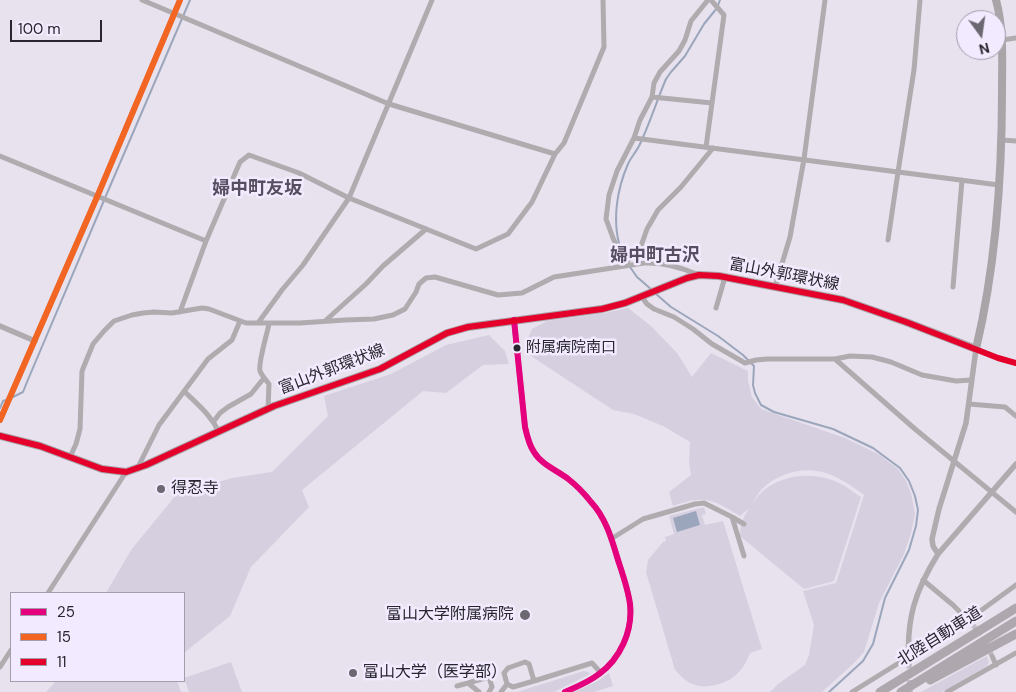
<!DOCTYPE html>
<html>
<head>
<meta charset="utf-8">
<style>
	body { margin:0 }
	#map { position:relative; width:1016px; height:692px; overflow:hidden; background:#e7e2ee; font-family:"DM Sans",sans-serif }
	canvas { display:block }
	.legend { position:absolute; left:10px; top:592px; width:175px; height:90px; box-sizing:border-box; background:#f2eafe; border:1px solid #a29cab; margin:0; padding:6px 9px; list-style:none; font-size:15px; color:#29262f }
	.legend li { display:flex; align-items:center; gap:10px; height:25px }
	.legend b { width:25px; border:1px solid #a29cab }
	.north { position:absolute; left:956px; top:10px; width:50px; height:50px; box-sizing:border-box; background:#f2eafe; border:1px solid #a29cab; border-radius:50%; rotate:166deg; font-size:14px; font-weight:700; line-height:20px; text-align:center; color:#29262f }
	.north::after { content:''; display:block; margin:auto; width:18px; height:22px; background:#6c6872; clip-path:polygon(50% 0,100% 100%,50% 72%,0 100%) }
	.scale { position:absolute; left:10px; top:20px; width:92px; height:22px; box-sizing:border-box; border:2px solid #29262f; border-top:0; padding-left:6px; font-size:15px; line-height:18px; white-space:nowrap; color:#29262f; -webkit-text-stroke:4px #f2eafe; paint-order:stroke }
</style>
</head>
<body>
<div id="map">
<canvas width="1016" height="692"></canvas>
<ul class="legend">
<li><b style="height:6px;background:#e5007d"></b>25</li>
<li><b style="height:6px;background:#f26522"></b>15</li>
<li><b style="height:6px;background:#e4002b"></b>11</li>
</ul>
<div class="north">N</div>
<div class="scale">100 m</div>
</div>
<script>
const ctx = document.querySelector('canvas').getContext('2d');
ctx.lineJoin = 'round';
function fillPath(path, color) {
  ctx.fillStyle = color;
  ctx.fill(path, 'evenodd');
}
function stroke(path, color, width, dash) {
  ctx.strokeStyle = color;
  ctx.lineWidth = width;
  ctx.lineCap = dash ? 'butt' : 'round';
  ctx.setLineDash(dash || []);
  ctx.stroke(path);
}
function write(font, color, halo, rows, align = 'center') {
  ctx.font = font + ' "DM Sans","Noto Sans JP",sans-serif';
  ctx.lineWidth = 5;
  ctx.setLineDash([]);
  ctx.textBaseline = 'middle';
  ctx.strokeStyle = halo;
  ctx.fillStyle = color;
  for (const [text, x, y, turn = 0] of rows) {
    ctx.save();
    ctx.translate(x, y);
    ctx.rotate((+turn || 0) * Math.PI / 180);
    ctx.textAlign = isNaN(turn) ? turn : align;
    if (halo) ctx.strokeText(text, 0, 0);
    ctx.fillText(text, 0, 0);
    ctx.restore();
  }
}
const green = new Path2D(`
	M628 308 651 326 677 353 692 377 711 353 748 371V380L752 397 761 409 845 438 880 455 898 469 906 481 911 493 915 514 911 533 904 554 879 603 864 652 854 663 822 692H770L778 684 805 665 809 655 814 625 803 591 836 583 864 495C837 474 811 461 777 478 766 484 758 491 753 503 755 500 758 496 760 494 781 473 816 471 841 484 848 487 854 493 861 497L834 581 804 589 740 536 741 523 749 508 740 516C712 499 705 495 673 506L669 492 691 475 689 463 690 442 663 426 634 414 613 410 528 354 527 341 532 329 547 321 604 313Z
	M489 335 505 351 509 364 483 365 446 393 423 391 302 490 309 507 251 567 230 616 184 653V593H106L131 550 176 495 232 478 272 472 328 416 324 396 391 374 446 345Z
	M704 507 706 514 702 515 705 525 723 521 762 649 750 653C743 672 730 684 709 686 703 687 696 686 690 683 684 680 680 675 675 670L646 572 648 560 663 542 666 541 665 537 674 534 669 516Z
	M987 656 989 662 987 666 942 692H921Z
	M231 662 242 692H189L184 678Z
	M584 671 588 672 590 674 554 692H517Z
	M609 673 613 686 594 692H574L598 681Z
	M56 681H177L181 692H46Z`);
const water = new Path2D(`
	M696 511 700 525 677 532 673 518Z`);
const stream = new Path2D(`
	M620 247C612 220 617 189 628 164 631 157 637 151 640 144 650 123 657 100 666 79L671 72 685 56 704 24 717 8 720 0
	M630 267 637 277 652 290
	M656 294 671 307 718 336 743 355 754 366 753 385 755 393 761 405 774 412 833 429 873 448 900 468 909 481 915 496 918 510 916 526 909 550 885 598 873 644 863 661 829 692
	M13 397 23 392 27 382 108 191 190 0
	M0 408 3 401 6 400`);
const minorTunnel = new Path2D(`
	M968 620 983 636 992 656`);
const tertiaryTunnel = new Path2D(`
	M909 663 910 692`);
const minor = new Path2D(`
	M142 0 389 104 555 154
	M1002 40 1016 38
	M652 97 712 103
	M634 138 999 185
	M1002 140 1016 141
	M706 147 724 15 711 0
	M0 156 206 241
	M888 240 898 172 914 70 920 0
	M626 266 613 238 606 219 609 195 617 171 634 138 640 120 652 97 654 83 660 72 679 51 685 40 691 21 708 0
	M626 266 629 258 641 246 647 229 658 210 681 187 713 148
	M775 287 790 237 804 159 825 0
	M953 287 962 180
	M642 297 647 304 654 309 674 317 693 329 712 344 745 363 756 360 767 359H835L850 356 872 357 891 362 922 375 956 381 971 380
	M716 308 725 277
	M180 312 206 241 240 162 249 155 299 173 349 198 476 249 508 234 532 202 555 154 564 143 604 47 603 0
	M325 321 366 284 383 266 426 229
	M258 323 282 290 303 265 349 198 432 0
	M835 359 915 429 1016 512
	M184 391C197 404 211 415 219 432
	M969 404 1005 407 1016 416
	M268 409 269 384C266 380 262 376 260 371 258 363 267 334 269 324
	M214 421 220 413 228 407 251 394 264 378
	M70 457 76 444 80 429 82 371 93 344 104 331 114 321 132 315 143 313 154 312 172 313 202 308 209 309 246 323H300L345 320 374 319 393 315 405 309 416 292 419 284 426 278 435 277 498 295 522 293 554 277 644 263C663 262 681 267 699 275
	M137 469 159 425 208 359 232 340 240 321
	M611 539 643 519 695 504 704 503 732 517
	M744 556 732 517 744 524
	M923 580 953 605 968 620
	M48 593 126 472
	M992 656 996 665
	M0 667 11 650
	M534 681 592 663 601 673
	M468 683 489 677 492 687 489 692
	M457 686 468 683 479 692
	M501 692 507 684 504 673 508 668 525 662 529 664 534 681 513 687 507 684
	M852 692 968 620 1016 585
	M947 692 1016 653`);
const tertiary = new Path2D(`
	M514 320 525 427C527 436 529 445 534 452 541 464 556 470 567 478 576 485 584 493 591 502 606 518 612 540 618 560 623 575 628 589 630 604 633 631 620 659 599 674 589 682 576 687 565 692
	M0 326 35 341
	M0 420 97 197 180 0
	M938 554 1016 464
	M909 663C906 619 915 591 938 554L933 546 932 539 939 509 966 423 976 349 998 358 1016 363`);
const primary = new Path2D(`
	M0 436 40 446 102 469 126 472 146 465 274 406 380 369 447 333 468 327 602 309 625 303 687 278 699 275 719 276 843 300 906 322 976 349C996 265 1002 178 1002 91 1002 61 1004 29 996 0`);
const motorway = new Path2D(`
	M930 680 1016 634
	M880 692 1016 608
	M901 692 1016 621`);
const bus1 = new Path2D(`
	M514 320 525 427C527 436 529 445 534 452 541 464 556 470 567 478 576 485 584 493 591 502 606 518 612 540 618 560 623 575 628 589 630 604 633 631 620 659 599 674 589 682 576 687 565 692`);
const bus2 = new Path2D(`
	M0 420 97 197 180 0`);
const bus3 = new Path2D(`
	M0 436 40 446 102 469 126 472 146 465 274 406 380 369 447 333 468 327 602 309 625 303 687 278 699 275 719 276 843 300 906 322 998 358 1016 363`);
const markers = [
	[517,348,4.5,"#29262f"],
	[161,489,5,"#6c6872"],
	[525,615,6,"#6c6872"],
	[353,673,5,"#6c6872"]
];
const busNames = [
	["附属病院南口",526,348]
];
const streetNames = [
	["富山外郭環状線",784,275,11],
	["富山外郭環状線",332,370,-21],
	["北陸自動車道",940,637,-32]
];
const poiNames = [
	["得忍寺",171,489],
	["富山大学附属病院",514,615,"right"],
	["富山大学（医学部）",363,673]
];
const neighbourhoodNames = [
	["婦中町友坂",257,189],
	["婦中町古沢",655,256]
];
fillPath(green, '#d6cfe0');
fillPath(water, '#9ba6bc');
stroke(stream, '#9ba6bc', 2);
stroke(minorTunnel, '#c1bcc8', 5, [5, 2.5]);
stroke(tertiaryTunnel, '#c1bcc8', 5.5, [5.5, 3]);
stroke(minor, '#b0abae', 5);
stroke(tertiary, '#b0abae', 5.5);
stroke(primary, '#a9a4a8', 8);
stroke(motorway, '#aea8ae', 9);
stroke(bus1, '#e5007d', 6);
stroke(bus2, '#f26522', 6);
stroke(bus3, '#e4002b', 6);
for (const [x, y, r, color] of markers) {
  const dot = new Path2D();
  dot.arc(x, y, r, 0, 2 * Math.PI);
  ctx.fillStyle = color;
  ctx.fill(dot);
  stroke(dot, '#f2eafe', 2);
}
write('15px', '#29262f', '#f2eafe', busNames, 'left');
write('16px', '#29262f', '#f2eafe', streetNames);
write('16px', '#29262f', '#f2eafe', poiNames, 'left');
write('bold 18px', '#574e62', '#f2eafe', neighbourhoodNames);
</script>
</body>
</html>
